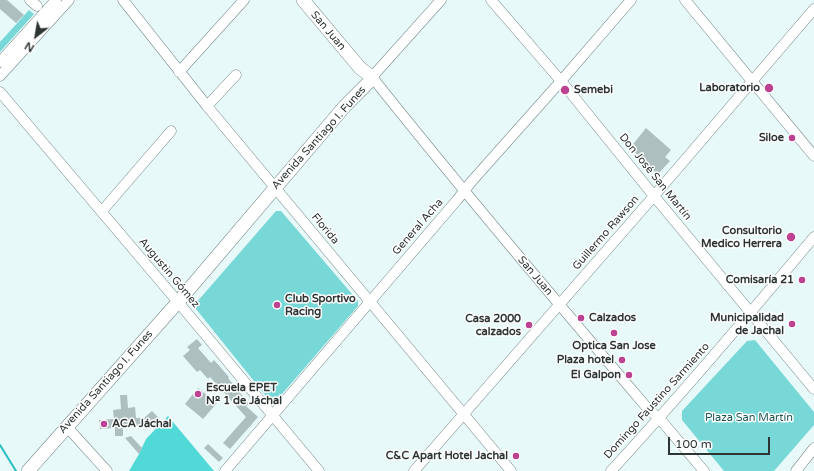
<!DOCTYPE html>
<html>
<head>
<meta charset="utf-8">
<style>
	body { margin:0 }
	#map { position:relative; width:814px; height:471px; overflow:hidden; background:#e7f9f9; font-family:"Varela Round",sans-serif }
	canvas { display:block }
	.north { position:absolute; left:16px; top:16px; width:40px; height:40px; -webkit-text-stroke:3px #fff; paint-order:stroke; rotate:211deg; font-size:11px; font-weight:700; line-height:16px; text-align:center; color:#2d3434 }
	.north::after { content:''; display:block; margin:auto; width:14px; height:18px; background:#2d3434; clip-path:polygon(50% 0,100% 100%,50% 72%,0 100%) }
	.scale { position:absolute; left:668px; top:437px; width:102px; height:18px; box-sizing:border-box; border:2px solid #2d3434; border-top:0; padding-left:5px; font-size:12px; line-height:14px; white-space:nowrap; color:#2d3434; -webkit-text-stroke:3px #fff; paint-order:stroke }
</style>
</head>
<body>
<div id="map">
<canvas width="814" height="471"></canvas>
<div class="north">N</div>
<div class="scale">100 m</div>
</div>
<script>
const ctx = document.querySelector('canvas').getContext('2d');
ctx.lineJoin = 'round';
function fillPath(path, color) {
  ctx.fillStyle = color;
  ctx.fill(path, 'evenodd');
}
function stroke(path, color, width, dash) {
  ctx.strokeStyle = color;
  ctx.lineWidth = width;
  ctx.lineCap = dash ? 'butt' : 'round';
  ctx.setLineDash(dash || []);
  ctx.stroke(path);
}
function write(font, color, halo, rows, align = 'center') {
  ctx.font = font + ' "Varela Round",sans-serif';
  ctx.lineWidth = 3;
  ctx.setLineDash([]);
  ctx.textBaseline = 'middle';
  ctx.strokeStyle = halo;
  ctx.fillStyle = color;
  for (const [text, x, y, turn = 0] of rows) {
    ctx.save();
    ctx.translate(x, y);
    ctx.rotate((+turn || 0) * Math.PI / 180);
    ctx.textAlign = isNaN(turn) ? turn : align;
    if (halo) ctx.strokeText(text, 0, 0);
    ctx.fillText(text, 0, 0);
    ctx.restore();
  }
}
const green = new Path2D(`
	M29 10 34 14 0 52V42Z
	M276 211H281L358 301V306L276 401H270L196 309V303Z
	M755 340 814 412V425L774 471H724L682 420V411L747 341Z`);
const forest = new Path2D(`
	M168 416 214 471H129L139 454 146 439Z`);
const stream = new Path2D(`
	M0 445 16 471`);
const building = new Path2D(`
	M0 0H7L24 15 16 23 0 9Z
	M646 128 671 150 665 157 670 161 658 174 644 163 645 161 630 148Z
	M197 339 202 345 198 348 211 363 214 360 229 377 228 378 249 404 246 406 258 417 230 449 223 443 246 417 210 377 208 379 200 370 197 372 183 356 190 350 187 347Z
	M198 388 217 403 203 419 185 404Z
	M120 395H127L128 408 135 407 136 418H144L152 411 160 419 154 425 123 427V436H115V428L100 429 99 420 114 419 113 410 121 409Z
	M131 436 142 448 139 454 125 438Z
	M208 444 223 458 219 462 204 448Z`);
const minor = new Path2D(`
	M30 0 37 6
	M123 0 207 106 511 471
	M441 0 372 77C462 190 555 300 649 410L659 418 704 471
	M491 0 561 81 654 196 814 389
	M685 0 814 156
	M0 62 56 0
	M179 72 244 0
	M0 76 69 0
	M0 92 178 302 319 471
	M207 106 236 75
	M102 211 171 131
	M67 427 107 471
	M225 471 457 200 472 181 561 81 631 0
	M414 471 654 196 814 9
	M611 471C681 395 748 316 814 237
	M796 471 814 448`);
const major = new Path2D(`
	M303 0 360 68 372 77
	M28 471 178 302 345 106 369 82`);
const markers = [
	[769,88,5,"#be4292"],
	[565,90,5,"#be4292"],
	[792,138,4,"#be4292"],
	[791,237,5,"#be4292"],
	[802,280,4,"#be4292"],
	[277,305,4,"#be4292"],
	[581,318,4,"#be4292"],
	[792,324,4,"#be4292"],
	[529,325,4,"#be4292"],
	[614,333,4,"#be4292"],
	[622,360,4,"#be4292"],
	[629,375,4,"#be4292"],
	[198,394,4,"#be4292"],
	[104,424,4,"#be4292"],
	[516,456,4,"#be4292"]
];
const streetNames = [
	["San Juan",328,31,50],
	["Avenida Santiago I. Funes",319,138,-48],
	["Don José San Martín",655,177,51],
	["General Acha",418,227,-49],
	["Florida",325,229,50],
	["Guillermo Rawson",606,233,-49],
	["Augustin Gómez",169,273,50],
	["San Juan",535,276,50],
	["Avenida Santiago I. Funes",106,382,-48],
	["Domingo Faustino Sarmiento",657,401,-48]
];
const poiNames = [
	["Laboratorio",760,88],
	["Semebi",574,90,"left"],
	["Siloe",784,138],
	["Consultorio",782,231],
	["Medico Herrera",782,244],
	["Comisaría 21",794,280],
	["Club Sportivo",285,299,"left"],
	["Racing",285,312,"left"],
	["Calzados",589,318,"left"],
	["Municipalidad",784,318],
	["de Jachal",784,331],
	["Casa 2000",521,319],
	["calzados",521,332],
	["Optica San Jose",614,346,"center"],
	["Plaza hotel",614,360],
	["El Galpon",621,375],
	["Escuela EPET",206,388,"left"],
	["Nº 1 de Jáchal",206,401,"left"],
	["ACA Jáchal",112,424,"left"],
	["C&C Apart Hotel Jachal",508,456]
];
const parkNames = [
	["Plaza San Martín",749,418]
];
fillPath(green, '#78d8d7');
fillPath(forest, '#51d9d8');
stroke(stream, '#2dbfbf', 2);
fillPath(building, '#adbfbf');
stroke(minor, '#768787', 11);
stroke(major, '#768787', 14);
stroke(minor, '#fff', 10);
stroke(major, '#fff', 13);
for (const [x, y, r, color] of markers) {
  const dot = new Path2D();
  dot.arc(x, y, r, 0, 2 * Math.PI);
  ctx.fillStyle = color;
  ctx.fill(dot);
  stroke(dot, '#fff', 1.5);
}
write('11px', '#2d3434', '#fff', streetNames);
write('bold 11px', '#2d3434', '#fff', poiNames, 'right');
write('11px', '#1d5656', '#fff', parkNames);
</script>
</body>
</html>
